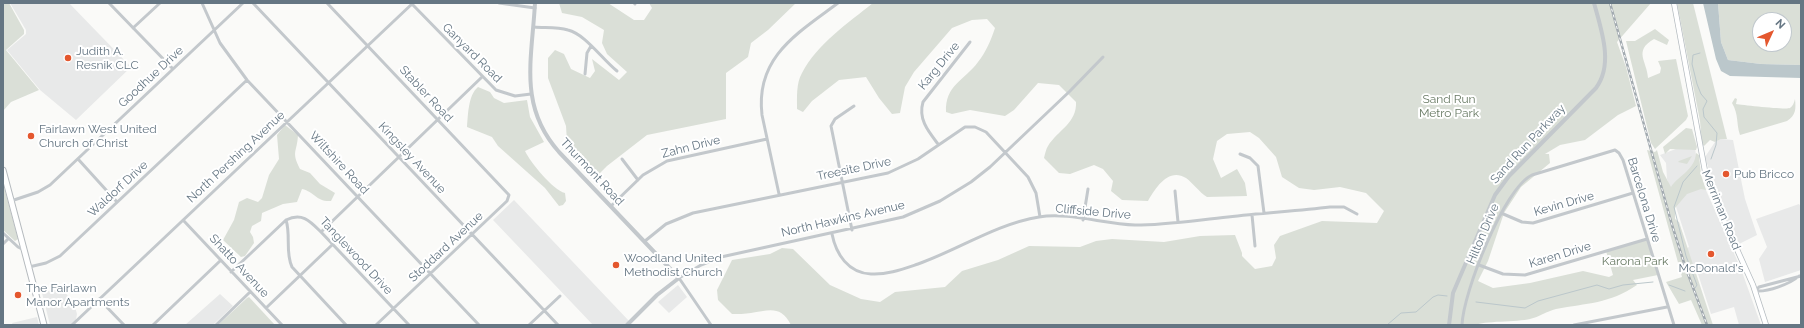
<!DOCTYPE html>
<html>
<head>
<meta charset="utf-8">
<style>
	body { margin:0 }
	#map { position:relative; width:1804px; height:328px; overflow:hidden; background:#fafaf8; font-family:Raleway,sans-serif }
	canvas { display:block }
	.frame { position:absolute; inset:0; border:4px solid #657683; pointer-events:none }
	.north { position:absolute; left:1752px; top:12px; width:40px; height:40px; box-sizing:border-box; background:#fff; border:1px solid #c1c8cd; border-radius:50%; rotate:46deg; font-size:11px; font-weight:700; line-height:16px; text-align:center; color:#657683 }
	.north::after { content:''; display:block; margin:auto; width:14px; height:18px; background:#e4572e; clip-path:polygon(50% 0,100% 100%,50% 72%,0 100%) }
</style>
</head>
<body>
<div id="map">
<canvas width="1804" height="328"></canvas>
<div class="frame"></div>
<div class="north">N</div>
</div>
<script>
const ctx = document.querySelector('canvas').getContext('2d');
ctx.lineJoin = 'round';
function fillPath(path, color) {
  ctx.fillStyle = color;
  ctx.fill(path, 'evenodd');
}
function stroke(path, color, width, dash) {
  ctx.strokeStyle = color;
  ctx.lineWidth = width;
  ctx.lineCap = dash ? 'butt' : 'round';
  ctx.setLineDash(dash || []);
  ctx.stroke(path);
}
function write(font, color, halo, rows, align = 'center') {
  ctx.font = font + ' Raleway,sans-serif';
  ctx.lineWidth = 4;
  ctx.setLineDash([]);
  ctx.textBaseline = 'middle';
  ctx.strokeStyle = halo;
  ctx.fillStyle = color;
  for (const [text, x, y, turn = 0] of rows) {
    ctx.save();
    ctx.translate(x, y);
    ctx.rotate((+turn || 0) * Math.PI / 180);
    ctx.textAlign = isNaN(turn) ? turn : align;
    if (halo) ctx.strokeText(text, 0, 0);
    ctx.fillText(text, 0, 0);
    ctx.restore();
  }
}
const built = new Path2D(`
	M10 3H69L131 67 76 120 40 90 7 50 26 34V30Z
	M1721 139 1733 140 1745 199 1757 235 1739 244 1718 199 1705 157 1715 142Z
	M1694 142 1699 173 1705 188 1741 269 1761 325H1739L1734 307 1711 314 1698 274 1695 273 1687 248 1689 247 1667 179 1666 163 1660 155Z
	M514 200 630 322 627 325H593L493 220Z
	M1799 204 1801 207V270L1765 282 1759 259 1767 247 1756 219Z
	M678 285 687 297 669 313 658 302Z
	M62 287 75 307 77 314 75 325H50L42 293Z
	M220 294 233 306 213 325H185Z
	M37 317 39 325H13L12 323Z`);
const green = new Path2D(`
	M3 3H9L24 30V34L6 50 39 90 11 102 3 111Z
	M559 3H608L634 20H644L652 8 649 3H796L768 30 751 43 748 57 726 73V119L647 135 607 166 595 178 567 142 566 126 548 78V58L555 50 564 54 571 69 590 78 595 71 592 59 619 80 627 72 607 54 602 43 604 30 582 17 562 13Z
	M873 3H1651L1617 42 1626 67 1636 106 1618 115 1585 140 1560 145 1545 154H1549L1550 163 1521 187 1504 213 1488 261 1478 281 1493 288 1530 283 1583 271 1609 277 1613 275 1606 251 1647 239 1658 275 1633 280 1637 285C1609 304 1587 303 1556 309 1547 311 1539 317 1530 319 1518 322 1482 321 1476 325H791C781 305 769 310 751 313 745 314 738 314 732 314L718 300 717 290 732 260 770 254 782 248 793 249 830 285 861 299 880 302 895 292 945 287 962 271 998 260 1029 246 1080 247 1096 241 1112 239 1164 242 1200 236 1235 235 1242 253V256L1255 269 1272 266 1276 258 1274 245 1280 236 1322 221 1377 223 1384 211 1366 193 1340 187 1314 190 1299 188 1282 177 1276 157 1259 138 1250 132 1227 134 1217 141 1213 159 1221 178 1237 169 1245 183 1247 196 1207 197C1199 192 1193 183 1186 178 1168 167 1155 189 1148 201L1122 200 1111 191 1113 181 1103 169 1094 165 1070 174 1059 173 1044 158C1045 154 1046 149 1048 146 1058 130 1077 123 1076 102L1059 85 1038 83 1014 110 1005 116 970 110 952 114 946 112C945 85 964 81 978 62 986 52 991 40 995 28L987 19 972 20 952 28 914 72 905 87 900 113 892 114 879 98 866 77 839 80 812 101 803 112 797 109C797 98 796 83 802 73 817 44 848 23 873 3Z
	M1677 3H1693L1727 139H1721L1715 142 1710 140 1704 146 1702 144 1700 121Z
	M1718 3H1801V65L1761 64 1728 60 1721 42ZM1760 20H1784V44H1760Z
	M1655 29 1669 40 1667 45 1654 39C1633 51 1647 61 1648 78L1660 73 1661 68 1658 61 1676 59 1688 116 1686 120 1655 149 1651 143 1626 41H1635Z
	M478 87 490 92 494 98 504 103 527 100 530 117 544 142 525 151C530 162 553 190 565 193L566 201 563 205 559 206 545 188 498 146 492 137 467 127C468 116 468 95 478 87Z
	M1735 98 1737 99 1736 104C1743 105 1786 110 1790 108 1793 106 1794 103 1795 99 1796 109 1796 115 1787 121L1740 135C1736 123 1739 115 1732 103Z
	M285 125 298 135C297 153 291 151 300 169L310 173 320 184 335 193 331 201C316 202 315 192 302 189L297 202 283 204 262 213 261 221 252 226 250 232 253 237 254 243 245 256 241 257 223 240 234 220 239 202 247 198 258 202 262 198 269 175 279 159 277 135Z
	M1686 128 1692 129 1697 147 1696 150 1670 149 1665 154 1663 147Z
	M1647 150 1655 152 1657 150 1663 172 1671 187C1679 175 1695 170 1696 153L1699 155 1701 175 1706 190 1701 189 1687 194 1675 208V219L1679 222 1713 325H1702L1691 300 1679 304 1666 282 1682 277Z
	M1692 156 1687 164 1678 162 1679 161Z
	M3 183 18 239 15 241 3 230Z
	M249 297 275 325H218L247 298Z`);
const water = new Path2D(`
	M1703 3H1718L1721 42 1728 60 1761 64 1801 65V78L1730 76 1721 71 1716 59Z`);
const stream = new Path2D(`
	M1700 53 1693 55 1692 64 1697 84 1701 94 1707 101 1703 109 1704 117 1717 133 1716 145 1711 159
	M1669 285 1685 291
	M1695 288 1697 285 1686 256 1674 207 1683 182 1697 166
	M1476 302 1525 308 1538 301 1597 285 1609 289 1623 285 1653 282
	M1387 325 1401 313 1416 312 1433 297 1438 295 1447 296`);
const minor = new Path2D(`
	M109 3 173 69
	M202 3 220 43 247 80 479 325
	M253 3 558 325
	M327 3 509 195 507 201 376 325
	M499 3 535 8
	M634 3 635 4
	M412 4 496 90 515 96 531 94
	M534 27C545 28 557 27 568 30 585 34 602 59 617 71
	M133 28 160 3
	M585 74 587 53 591 46
	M938 144C928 131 918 119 923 102L970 42
	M1240 154 1250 158 1258 166 1264 213
	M78 159 117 202
	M622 159 638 180
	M1175 191 1178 222
	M779 194 762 115C755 57 798 33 838 3
	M11 201 38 192 50 185 243 3
	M611 206 643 175 667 161 767 139
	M1501 213 1522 222 1533 223 1633 193
	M1252 215 1255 246
	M183 220 282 325
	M286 220C291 235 285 253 292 267L346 325
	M1083 220 1088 189
	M852 230 831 126 835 119 854 106
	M321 232 482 77
	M3 233 18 247 24 250
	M832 234C836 254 848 273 871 274 887 275 903 269 918 264 958 250 996 224 1039 217 1068 212 1104 224 1135 225 1166 225 1197 220 1228 217 1262 213 1296 211 1330 207H1344L1357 214
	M645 241 666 224 693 213 888 173 918 159 965 127H975L986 132 1028 177 1036 193 1040 217
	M3 244 8 239
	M1479 265 1503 274 1525 275 1647 239
	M29 267 46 263 60 256 247 80
	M231 272 286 220C302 212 310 221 321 232L409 325
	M1755 291 1759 287 1801 276
	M1756 291C1768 292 1790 284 1799 276
	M99 299 124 325
	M266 308 332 245
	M72 325 413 3
	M153 325 221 260
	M216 325 250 292
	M529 325 560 296
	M711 325 679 278 701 265 721 257 903 217 940 201 971 182 990 167 1070 91 1103 57
	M1462 325C1463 293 1504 188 1532 175L1615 150 1619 153 1623 160 1674 325
	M1574 325 1667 307`);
const tertiary = new Path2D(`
	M535 3C532 59 518 106 559 152L679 278 657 295 627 325
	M1449 325 1453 293 1495 195 1509 176 1596 88C1614 64 1601 29 1594 3`);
const secondary = new Path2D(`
	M1674 3 1705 171 1717 205 1753 285 1766 325`);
const primary = new Path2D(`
	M3 170 44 325`);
const rail = new Path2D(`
	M1610 3 1672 225 1685 266 1707 325`);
const markers = [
	[68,58,4,"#e4572e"],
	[31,136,4,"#e4572e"],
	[1726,174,4,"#e4572e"],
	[1711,254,4,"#e4572e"],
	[616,265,4,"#e4572e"],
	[18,295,4,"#e4572e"]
];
const poiNames = [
	["Judith A.",76,51],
	["Resnik CLC",76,65],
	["Fairlawn West United",39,129],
	["Church of Christ",39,143],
	["Pub Bricco",1734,174],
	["Woodland United",624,258],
	["Methodist Church",624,272],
	["McDonald's",1711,268,"center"],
	["The Fairlawn",26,288],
	["Manor Apartments",26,302]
];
const streetNames = [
	["Ganyard Road",472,53,45],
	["Karg Drive",939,66,-51],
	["Goodhue Drive",151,77,-43],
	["Stabler Road",426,94,47],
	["Sand Run Parkway",1528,144,-47],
	["Zahn Drive",691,147,-14],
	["North Pershing Avenue",236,157,-43],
	["Kingsley Avenue",412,158,47],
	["Wiltshire Road",339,163,47],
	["Treesite Drive",854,169,-12],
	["Thurmont Road",592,172,47],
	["Waldorf Drive",118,189,-43],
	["Barcelona Drive",1644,200,73],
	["Kevin Drive",1564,204,-16],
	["Merriman Road",1721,210,68],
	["Cliffside Drive",1093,212,5],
	["North Hawkins Avenue",843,219,-13],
	["Hilton Drive",1483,234,-67],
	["Stoddard Avenue",446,247,-43],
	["Karen Drive",1560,255,-17],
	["Tanglewood Drive",356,256,47],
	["Shatto Avenue",239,266,47]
];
const parkNames = [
	["Sand Run",1449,99],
	["Metro Park",1449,113],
	["Karona Park",1635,261]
];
fillPath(built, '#e8e9e9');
fillPath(green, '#dadfd7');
fillPath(water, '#bbc7cb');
stroke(stream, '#bbc7cb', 1);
stroke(secondary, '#b3babf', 6);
stroke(primary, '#b5babe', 7);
stroke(minor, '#c3c8cc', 3);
stroke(tertiary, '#c3c8cc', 4);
stroke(secondary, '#fff', 4.5);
stroke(primary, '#fff', 5);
stroke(rail, '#a2aab0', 2.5);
stroke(rail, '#fff', 1, [3]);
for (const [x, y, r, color] of markers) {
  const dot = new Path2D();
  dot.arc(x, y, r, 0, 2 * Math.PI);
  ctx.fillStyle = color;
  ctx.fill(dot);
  stroke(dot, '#fff', 1.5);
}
write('12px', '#657683', '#fff', poiNames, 'left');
write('12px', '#657683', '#fff', streetNames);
write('12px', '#687a64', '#fff', parkNames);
</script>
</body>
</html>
